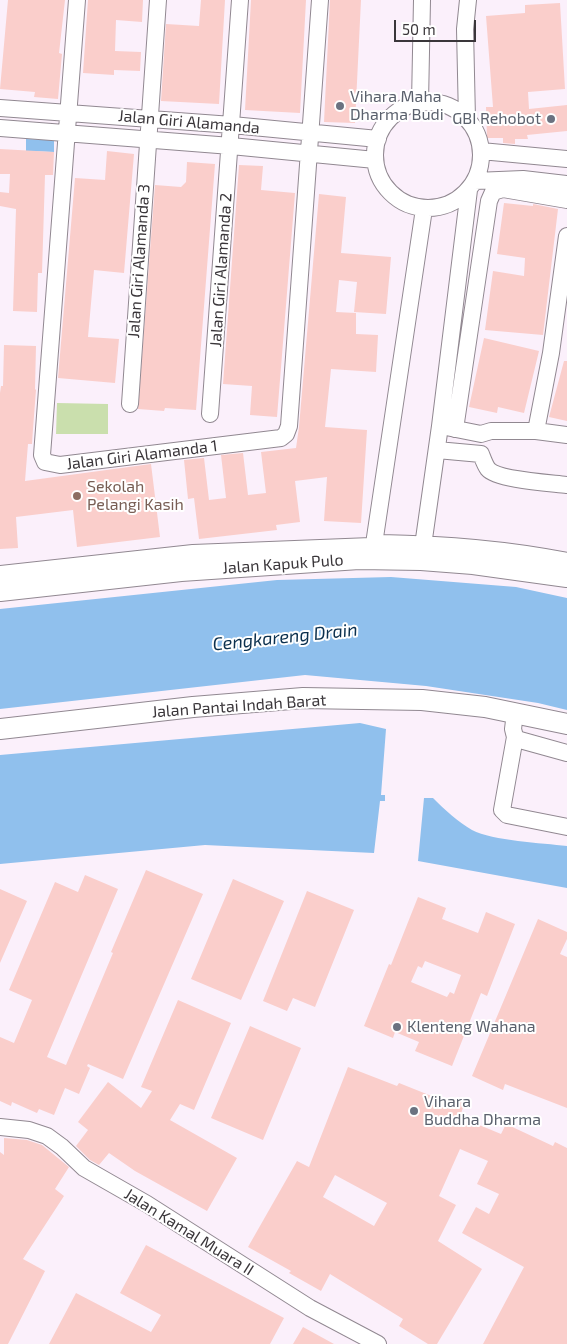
<!DOCTYPE html>
<html>
<head>
<meta charset="utf-8">
<style>
	body { margin:0 }
	#map { position:relative; width:567px; height:1344px; overflow:hidden; background:#fbf0fb; font-family:"Exo 2",sans-serif }
	canvas { display:block }
	.scale { position:absolute; left:394px; top:20px; width:82px; height:22px; box-sizing:border-box; border:2px solid #3a363a; border-top:0; padding-left:6px; font-size:15px; line-height:18px; white-space:nowrap; color:#3a363a; -webkit-text-stroke:4px #fff; paint-order:stroke }
</style>
</head>
<body>
<div id="map">
<canvas width="567" height="1344"></canvas>
<div class="scale">50 m</div>
</div>
<script>
const ctx = document.querySelector('canvas').getContext('2d');
ctx.lineJoin = 'round';
function fillPath(path, color) {
  ctx.fillStyle = color;
  ctx.fill(path, 'evenodd');
}
function stroke(path, color, width, dash) {
  ctx.strokeStyle = color;
  ctx.lineWidth = width;
  ctx.lineCap = dash ? 'butt' : 'round';
  ctx.setLineDash(dash || []);
  ctx.stroke(path);
}
function write(font, color, halo, rows, align = 'center') {
  ctx.font = font + ' "Exo 2",sans-serif';
  ctx.lineWidth = 4;
  ctx.setLineDash([]);
  ctx.textBaseline = 'middle';
  ctx.strokeStyle = halo;
  ctx.fillStyle = color;
  for (const [text, x, y, turn = 0] of rows) {
    ctx.save();
    ctx.translate(x, y);
    ctx.rotate((+turn || 0) * Math.PI / 180);
    ctx.textAlign = isNaN(turn) ? turn : align;
    if (halo) ctx.strokeText(text, 0, 0);
    ctx.fillText(text, 0, 0);
    ctx.restore();
  }
}
const green = new Path2D(`
	M57 403 108 404V434H56Z`);
const water = new Path2D(`
	M26 139 54 140V152L26 151Z
	M391 577 516 587 567 598V710L538 703 426 686 305 675 0 709V609L277 580Z
	M360 723 386 729 381 795H385V801H380L374 853 205 845 0 864V755Z
	M424 798H433C445 810 458 822 472 830 493 841 542 843 567 846V888L418 861Z`);
const building = new Path2D(`
	M8 0H65L59 53 62 54 58 99 34 97 35 92 0 89Z
	M88 0H143L142 22 116 20 115 51 141 52 140 71 114 70V75L83 73Z
	M201 0H225L219 104 161 101 166 24 199 26Z
	M251 0H306L300 113 245 110Z
	M330 0H361L355 123 324 122Z
	M560 3 565 89 528 92 529 109 567 105V131L527 135 528 139H515V144L503 143V138H487L486 107H493L486 16 525 13V5Z
	M0 149 54 152 53 175H45L42 273H38L37 312 13 311 16 209 0 206V192L9 193 10 174H0Z
	M107 151 134 154 124 273 94 270 88 337 119 339 115 383 58 378 75 178 105 180Z
	M187 162 215 164 196 410 165 408 164 411 138 409 155 185 181 187 186 182Z
	M239 165 263 166 261 190 295 193 277 417 250 415 252 386 223 384Z
	M319 194 346 197 341 253 391 257 386 314 354 312 357 282 339 280 336 312 356 313V334L378 335 376 372 331 369 325 427 367 430 361 523 324 521 327 477 295 481 300 522 276 525 277 530 199 539 194 498 188 499 184 460 204 458 209 500 226 498 221 455 243 453 248 495 266 493 261 452 296 448 299 427Z
	M504 203 533 206V204L558 209 543 335 485 330 493 271 524 276 525 258 497 254Z
	M484 338 539 351 524 413 498 407 497 413 469 407Z
	M4 345 36 346 35 389 36 390 33 429 32 444H28L25 481 151 464 160 537 77 547 73 510 16 517 18 548 0 549V393L1 386H3Z
	M564 361H567V421L549 417Z
	M146 870 203 894 123 1079 88 1064 87 1066 90 1068 79 1094 65 1088 54 1115 39 1109 37 1113 12 1102 11 1106 0 1101V1037L14 1043 32 1000 9 990 55 882 78 892 85 875 118 889 47 1057 66 1065 113 953 111 952Z
	M233 879 284 901 241 1000 191 979Z
	M0 889 27 901 0 963Z
	M307 891 354 910 315 1007 293 998 287 1011 263 1001Z
	M418 897 446 908 442 919 478 933 486 912 515 924 487 996 481 993 452 1066 415 1051 419 1042 395 1032 393 1038 364 1026 389 964 391 965ZM425 961 461 975 454 994 450 992 447 997 411 982 418 966 422 968Z
	M538 919 567 932V939L560 954 567 957V1108L505 1084 503 1090 472 1076Z
	M178 1000 231 1023 194 1110 180 1104 170 1120 237 1158 207 1211 135 1171 109 1153 99 1165 90 1160 76 1146 88 1130 78 1122 108 1082 141 1108 152 1091 141 1087Z
	M250 1026 301 1048 263 1140 211 1118Z
	M348 1067 397 1086 399 1083 454 1105 456 1098 465 1101 460 1117 501 1134 506 1124 553 1146 555 1142 567 1148V1344H483L524 1267 462 1233 476 1207 489 1214 499 1194 477 1184 488 1161 460 1149 439 1196 456 1205 438 1241 482 1269 437 1344H428L399 1326 403 1319 330 1274 321 1291 289 1273 291 1271 248 1247 297 1161 309 1167ZM335 1175 387 1203 374 1226 323 1197Z
	M4 1138 27 1140 42 1145 69 1167 55 1189 64 1196 23 1259 45 1271 8 1344H0V1152L4 1155Z
	M146 1245 284 1318 270 1344H49L76 1293 151 1332 161 1315 120 1293Z
	M303 1327 334 1344H293Z`);
const minor = new Path2D(`
	M77 0 42 455 45 462 60 465 281 438 286 434 289 426 320 0
	M375 155a53 53 0 1 1 106 0a53 53 0 1 1-106 0Z
	M420 103 422 0
	M0 108 232 125 378 139
	M467 119 465 29 468 0
	M0 128 231 146 375 160
	M481 151 567 159
	M475 181 523 179 567 184
	M130 404 158 0
	M210 414 240 0
	M446 427 481 434 491 431H536L567 435
	M455 429 489 201 493 192 503 189 567 200
	M536 431 551 353 567 236
	M437 450 481 454C483 459 485 465 488 469 497 480 552 483 567 485
	M374 544 424 209
	M368 550 374 544 381 543C444 544 506 549 567 561
	M421 560 440 426 469 190
	M0 574 193 553 371 546
	M515 713 513 729 515 737 520 740 567 753
	M515 737 502 810 507 815 567 827
	M0 1127 29 1130 47 1136 62 1147 84 1168 147 1204 310 1308 378 1344`);
const major = new Path2D(`
	M0 591 181 571 359 559 421 560 473 564 567 577
	M0 729 193 707 303 698 422 700 485 707 567 724`);
const markers = [
	[340,106,5,"#6b7280"],
	[551,119,5,"#6b7280"],
	[77,496,5,"#8d6e63"],
	[397,1027,5,"#6b7280"],
	[414,1111,5,"#6b7280"]
];
const worshipNames = [
	["Vihara Maha",350,97],
	["Dharma Budi",350,115],
	["GBI Rehobot",541,119,"right"],
	["Klenteng Wahana",407,1027],
	["Vihara",424,1102],
	["Buddha Dharma",424,1120]
];
const streetNames = [
	["Jalan Giri Alamanda",189,122,5],
	["Jalan Giri Alamanda 3",139,261,-86],
	["Jalan Giri Alamanda 2",221,270,-86],
	["Jalan Giri Alamanda 1",142,455,-7],
	["Jalan Kapuk Pulo",283,564,-4],
	["Jalan Pantai Indah Barat",239,706,-4],
	["Jalan Kamal Muara II",189,1232,32]
];
const educationNames = [
	["Sekolah",87,487],
	["Pelangi Kasih",87,505]
];
const waterNames = [
	["Cengkareng Drain",285,637,-6]
];
fillPath(green, '#cadfad');
fillPath(water, '#90c0ed');
fillPath(building, '#facecb');
stroke(minor, '#918891', 18);
stroke(major, '#918891', 22);
stroke(minor, '#fff', 16);
stroke(major, '#fff', 20);
for (const [x, y, r, color] of markers) {
  const dot = new Path2D();
  dot.arc(x, y, r, 0, 2 * Math.PI);
  ctx.fillStyle = color;
  ctx.fill(dot);
  stroke(dot, '#fff', 2);
}
write('16px', '#5b616d', '#fff', worshipNames, 'left');
write('16px', '#3a363a', '#fff', streetNames);
write('16px', '#785e54', '#fff', educationNames, 'left');
write('italic 18px', '#0b304e', '#fff', waterNames);
</script>
</body>
</html>
